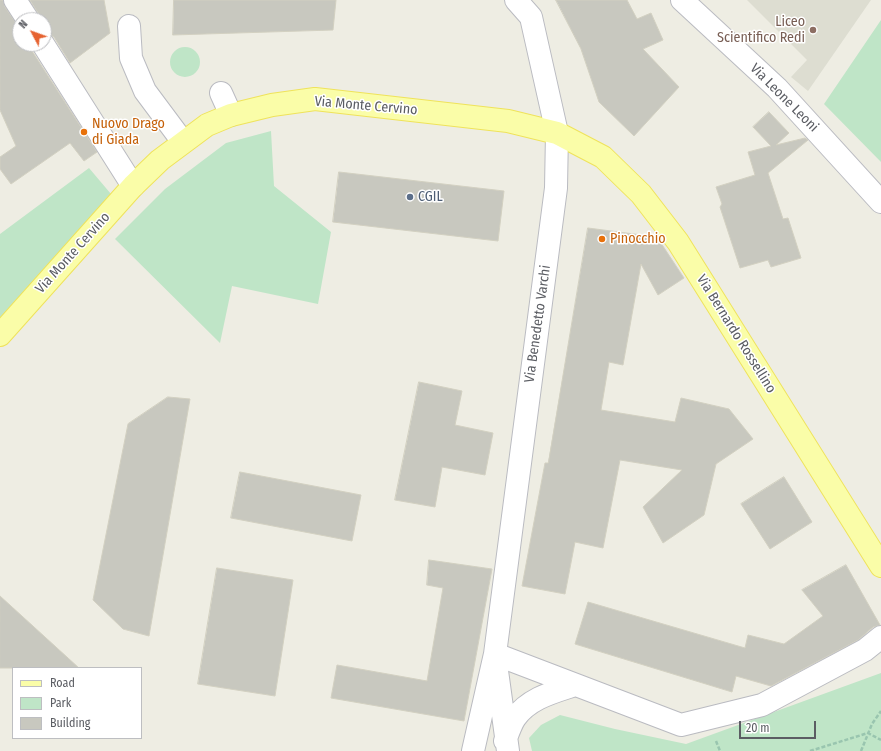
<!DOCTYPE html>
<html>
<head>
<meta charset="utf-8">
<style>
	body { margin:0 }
	#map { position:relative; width:881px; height:751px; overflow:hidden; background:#eeede3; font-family:"Fira Sans Condensed",sans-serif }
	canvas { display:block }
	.legend { position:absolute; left:12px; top:667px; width:130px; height:72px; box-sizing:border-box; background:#fff; border:1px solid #bdbec1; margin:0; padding:5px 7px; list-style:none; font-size:12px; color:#5b5d63 }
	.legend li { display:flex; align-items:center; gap:8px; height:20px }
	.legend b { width:20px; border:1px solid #bdbec1 }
	.north { position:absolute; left:12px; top:12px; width:40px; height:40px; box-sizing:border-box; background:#fff; border:1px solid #bdbec1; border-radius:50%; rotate:311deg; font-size:11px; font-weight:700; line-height:16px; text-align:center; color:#5b5d63 }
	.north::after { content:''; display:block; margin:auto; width:14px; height:18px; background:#e66331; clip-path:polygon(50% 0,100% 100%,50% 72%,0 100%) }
	.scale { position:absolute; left:739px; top:721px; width:77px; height:18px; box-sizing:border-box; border:2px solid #5b5d63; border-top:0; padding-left:5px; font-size:12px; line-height:14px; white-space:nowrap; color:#5b5d63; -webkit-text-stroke:3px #fff; paint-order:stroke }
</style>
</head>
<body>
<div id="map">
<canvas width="881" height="751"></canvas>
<ul class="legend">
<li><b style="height:5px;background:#fafda8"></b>Road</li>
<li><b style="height:11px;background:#bfe5c7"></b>Park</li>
<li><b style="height:11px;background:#c8c8bf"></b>Building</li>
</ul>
<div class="north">N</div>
<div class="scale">20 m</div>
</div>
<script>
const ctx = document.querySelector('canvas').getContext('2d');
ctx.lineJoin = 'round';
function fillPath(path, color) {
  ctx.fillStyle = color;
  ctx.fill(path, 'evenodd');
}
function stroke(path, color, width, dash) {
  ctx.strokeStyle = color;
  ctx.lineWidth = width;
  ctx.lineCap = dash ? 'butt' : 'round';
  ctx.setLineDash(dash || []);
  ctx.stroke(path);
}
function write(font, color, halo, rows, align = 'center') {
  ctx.font = font + ' "Fira Sans Condensed",sans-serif';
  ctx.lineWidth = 3;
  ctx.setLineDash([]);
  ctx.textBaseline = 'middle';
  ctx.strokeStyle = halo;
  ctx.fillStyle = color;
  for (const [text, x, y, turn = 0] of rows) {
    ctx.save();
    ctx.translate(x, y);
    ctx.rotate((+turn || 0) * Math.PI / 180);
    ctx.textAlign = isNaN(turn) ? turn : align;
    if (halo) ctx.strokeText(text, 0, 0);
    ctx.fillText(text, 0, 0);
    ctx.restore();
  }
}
const education = new Path2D(`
	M747 0H871L808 91 791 77 807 60Z`);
const green = new Path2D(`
	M881 20V162L824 104Z
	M170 62a15 15 0 1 1 30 0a15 15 0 1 1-30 0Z
	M271 131 274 186 331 232 318 304 232 286 220 343 115 239 165 189 226 143Z
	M89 168 111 194 0 320V234Z
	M881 673V751H532L529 738 541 725 560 715 615 729 686 744Z`);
const building = new Path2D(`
	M0 0H3L5 7 20 29V44H31L32 51 97 152 84 161 70 143 11 184 0 169V157L16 146 0 110Z
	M30 0H104L110 33 70 63 54 37 44 32V20H40L38 13Z
	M174 0H336L333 30 173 35Z
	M556 0H627L637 19 651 13 663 40 643 49 679 87 634 136 599 102 581 49Z
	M769 112 789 133 776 145 805 138 808 140 768 173 783 219 788 218 801 258 771 267 768 260 740 268 720 207 722 204 716 187 755 175 748 152 771 146 753 127Z
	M339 172 504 191 498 241 333 222Z
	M588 228 657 237 684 278 658 295 641 264 623 365 609 362 601 410 675 422 681 398 729 409 753 439 716 464 704 515 663 543 643 507 682 470 620 460 603 548 575 542 565 594 522 586 545 463H548Z
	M419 382 462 391 455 425 493 433 485 475 442 467 435 507 395 500Z
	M168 397 190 399 149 636 123 629 93 600 128 424Z
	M240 472 361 495 352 541 231 518Z
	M784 477 812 522 770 549 741 504Z
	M429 560 492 569 464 721 331 698 337 665 427 681 443 588 427 585Z
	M846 565 880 625 873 627 858 640 771 686 736 676 732 692 575 644 588 602 745 648 748 635 784 644 823 616 802 590Z
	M217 568 293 580 275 696 198 684Z
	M0 596 79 668H0Z`);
const path = new Path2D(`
	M716 741 720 751
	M810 751 868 733 881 740
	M861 751 872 724 881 711`);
const minor = new Path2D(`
	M15 0 28 20
	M682 0 777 88 881 202
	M129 26 131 58 145 91 183 142
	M43 44 133 186
	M221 93 231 115
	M495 654 681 725 762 705 865 650 881 637
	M497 671 508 751
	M505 741C508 733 511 724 515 718 529 698 554 692 575 685
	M473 751 495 654 556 188 557 133 531 17 516 0`);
const major = new Path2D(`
	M0 335 133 186 160 160 207 125 231 115 272 105 315 99 508 121 557 133 603 157 641 194 678 242 881 566`);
const markers = [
	[813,30,4,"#8d6e63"],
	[84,132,4,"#e8710a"],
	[410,197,4,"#5c6f8a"],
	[602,239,4,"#e8710a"]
];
const educationNames = [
	["Liceo",805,22],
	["Scientifico Redi",805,38]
];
const streetNames = [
	["Via Leone Leoni",784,98,45],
	["Via Monte Cervino",366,106,5],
	["Via Monte Cervino",73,253,-48],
	["Via Benedetto Varchi",538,324,-82],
	["Via Bernardo Rossellino",736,334,58]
];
const foodNames = [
	["Nuovo Drago",92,124],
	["di Giada",92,140],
	["Pinocchio",610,239]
];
const serviceNames = [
	["CGIL",418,197]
];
fillPath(education, '#ddddd1');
fillPath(green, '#bfe5c7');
fillPath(building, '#c8c8bf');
stroke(building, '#d2d0c1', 1);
stroke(minor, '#babbc1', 24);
stroke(major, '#efe35b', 24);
stroke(path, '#99c5af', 2.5, [4, 2]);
stroke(minor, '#fff', 22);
stroke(major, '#fafda8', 22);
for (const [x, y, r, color] of markers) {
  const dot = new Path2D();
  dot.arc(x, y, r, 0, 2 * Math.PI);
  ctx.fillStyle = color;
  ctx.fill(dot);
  stroke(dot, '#fff', 1.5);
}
write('14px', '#785e54', '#fff', educationNames, 'right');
write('14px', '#5b5d63', '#fff', streetNames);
write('14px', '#c56008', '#fff', foodNames, 'left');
write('14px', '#4e5e75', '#fff', serviceNames, 'left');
</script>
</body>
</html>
